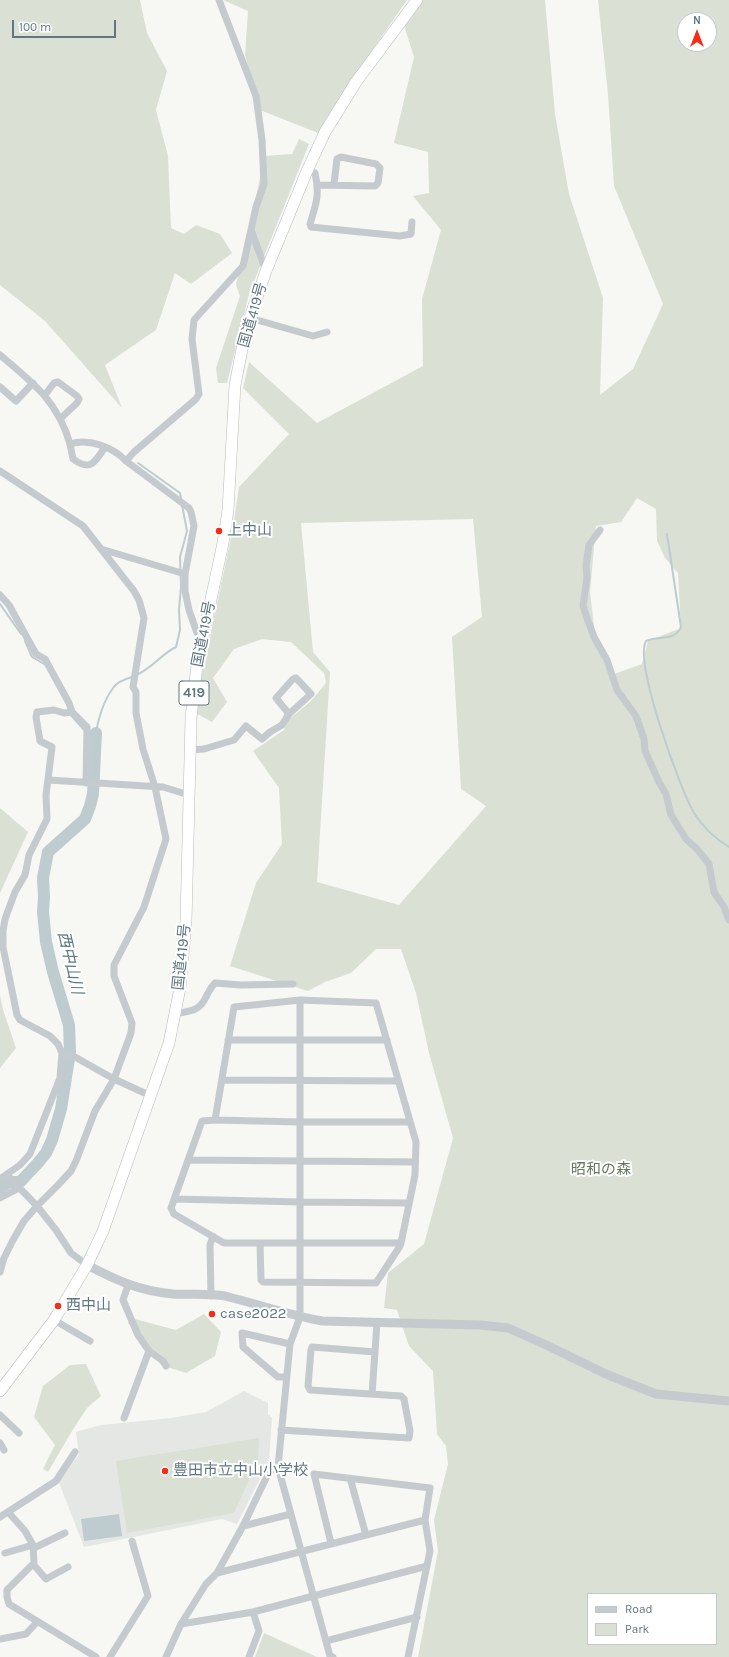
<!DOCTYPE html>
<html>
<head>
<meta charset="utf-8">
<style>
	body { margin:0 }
	#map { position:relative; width:729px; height:1657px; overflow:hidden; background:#f7f7f4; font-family:Karla,sans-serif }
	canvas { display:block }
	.legend { position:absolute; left:587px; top:1593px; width:130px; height:52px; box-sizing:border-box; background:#fff; border:1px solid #bfc9cd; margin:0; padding:5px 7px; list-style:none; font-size:12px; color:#5f7782 }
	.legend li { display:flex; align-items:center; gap:8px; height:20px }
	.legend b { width:20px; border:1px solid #bfc9cd }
	.north { position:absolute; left:677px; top:12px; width:40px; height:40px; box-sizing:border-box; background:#fff; border:1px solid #bfc9cd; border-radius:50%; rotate:0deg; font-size:11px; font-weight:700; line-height:16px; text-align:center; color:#5f7782 }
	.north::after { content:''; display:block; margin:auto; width:14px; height:18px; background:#f62c15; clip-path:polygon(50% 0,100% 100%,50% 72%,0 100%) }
	.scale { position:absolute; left:12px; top:20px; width:104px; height:18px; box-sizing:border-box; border:2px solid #5f7782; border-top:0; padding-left:5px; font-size:12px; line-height:14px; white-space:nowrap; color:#5f7782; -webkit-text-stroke:3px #fff; paint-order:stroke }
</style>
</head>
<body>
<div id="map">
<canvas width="729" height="1657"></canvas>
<ul class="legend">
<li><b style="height:5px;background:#c4cacd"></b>Road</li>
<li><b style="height:11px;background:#dae0d4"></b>Park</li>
</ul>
<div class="north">N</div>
<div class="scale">100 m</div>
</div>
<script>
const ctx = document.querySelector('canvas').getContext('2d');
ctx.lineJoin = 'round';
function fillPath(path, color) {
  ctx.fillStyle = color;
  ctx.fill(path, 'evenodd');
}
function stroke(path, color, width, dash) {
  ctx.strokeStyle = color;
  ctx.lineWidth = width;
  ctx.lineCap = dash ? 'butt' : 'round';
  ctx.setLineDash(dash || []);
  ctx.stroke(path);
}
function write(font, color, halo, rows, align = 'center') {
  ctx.font = font + ' Karla,"Noto Sans JP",sans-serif';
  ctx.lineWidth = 4;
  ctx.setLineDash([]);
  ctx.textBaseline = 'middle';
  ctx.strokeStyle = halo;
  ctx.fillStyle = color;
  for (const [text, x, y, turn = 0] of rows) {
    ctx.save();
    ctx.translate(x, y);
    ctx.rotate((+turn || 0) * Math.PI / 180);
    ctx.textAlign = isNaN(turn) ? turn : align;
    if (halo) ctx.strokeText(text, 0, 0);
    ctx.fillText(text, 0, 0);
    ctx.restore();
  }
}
const built = new Path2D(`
	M244 1391 268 1403V1414L272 1418 269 1461 237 1524 222 1519 84 1547 58 1480 79 1455 76 1432 101 1425 171 1418 206 1412Z`);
const green = new Path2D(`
	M0 0H140L147 33 167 71 156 110 168 156 171 228 184 234 196 225 220 234 232 253 191 284 175 273 156 330 105 365 122 408 45 321 0 285Z
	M223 0H407L371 52 318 133 260 110 245 55 248 11Z
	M420 0H545L555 114 569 194 603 298 600 395 633 369 663 304 614 186 608 94 598 0H729V1657H418L438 1551 434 1520 448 1464 446 1446 437 1434 433 1371 409 1346 397 1310 384 1308 388 1273 424 1244 453 1138 429 1053 416 993 401 949H376L351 973 325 982 308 991 230 966 256 883 282 844 279 788 253 751 284 730 288 720 310 702 326 683 324 673 291 642 262 639 234 649 213 678 227 702 212 722 194 712 232 533 239 487 289 434 243 388 249 362 317 423 423 366 422 299 441 230 413 196 429 193 428 152 394 143 414 57 402 19ZM685 20H709V44H685ZM637 498 656 509 657 541 665 558 678 573 681 628 648 641 642 664 614 674 595 634 590 592 596 526 621 522ZM473 519 482 617 452 637 461 789 486 806 399 905 317 882 330 672 313 652 301 523ZM588 1594H716V1644H588Z
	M299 139 309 144 249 294 227 383H218L216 368 240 296 236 285 265 156 292 154Z
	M0 808 28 832 0 893Z
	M0 995 3 1010 16 1048 0 1068Z
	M204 1314 221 1332 215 1356 186 1373 161 1365 148 1344 128 1323 131 1318 176 1330Z
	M86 1364 101 1396 87 1408 72 1431 48 1472 43 1469 55 1445 34 1417 43 1386 70 1365Z
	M259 1438 258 1460 234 1513 127 1533 116 1461Z
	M264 1633 317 1657H255Z`);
const water = new Path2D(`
	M119 1514 122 1536 84 1541 81 1519Z`);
const stream = new Path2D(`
	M138 463 180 493 181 499
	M667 534 681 627C675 642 657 635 646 641 634 663 680 789 694 813 702 826 716 839 729 847
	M0 604 21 634
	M25 641 32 657 44 664
	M136 675C152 669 161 654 176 647L180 630 179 610 181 587 180 557 187 531 182 505
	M70 714 85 731 96 733C98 719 104 700 113 688 117 682 125 679 132 677`);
const river = new Path2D(`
	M0 1188 9 1182H20L37 1164 46 1153 52 1140 61 1109 70 1052 69 1025 53 972 46 942 43 912 44 897 43 878 48 852 85 819 90 806 93 794 96 733`);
const minor = new Path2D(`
	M307 171 315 173C320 195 316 204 310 224L311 227 400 236 411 234 412 222
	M318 185 375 186 378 183 380 168 376 164 341 157 337 159 334 184
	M251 230 266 271
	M250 318 313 336 327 332
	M0 355C32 382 58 401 70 444 89 438 113 447 126 461L189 508 191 512 194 526 185 574V591L189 610 197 633 202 640
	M0 387 16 401 33 383
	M45 395 54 383 58 382 77 396 79 399 77 403 61 418
	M70 444 73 459C91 472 95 462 105 447
	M126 461 134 452 196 399 199 394 192 339 194 320 243 266 256 207 264 184 262 140 256 96 219 0
	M0 471 83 526 134 591 139 600 144 618 133 687 136 692V713L143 749 155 787 166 839 144 907 114 965V976L132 1023 131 1033 114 1079 95 1111 76 1161 71 1171 58 1185 37 1206 24 1221 13 1240 4 1258 0 1272
	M600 530 589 545 586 566 587 577 583 606 587 618 594 637 607 660 617 690 636 716 644 739 645 751 659 782 666 794 671 815 686 839 698 850 709 864 714 892 724 907 729 920
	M101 549 185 574
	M0 595 9 605 36 654 45 659 69 703 72 712 64 713 54 710 37 712 36 717 40 741 52 747 46 795 47 819 29 855 25 875 15 892 5 919 3 931V947L17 1015 20 1020 50 1036 58 1044 62 1053 60 1078 30 1154 20 1165 0 1179
	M72 712 87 727 86 783
	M190 750 204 749 234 740 246 726 262 739 270 732 282 725 289 714 276 698 293 679 296 678 311 694 289 714
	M48 780 163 787 189 795
	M300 1000V1317L290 1344 278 1467 330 1656 333 1657
	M174 1014C189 1011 199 1012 206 997 209 991 210 988 215 983L241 985 293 984
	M228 1040H387
	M62 1053 75 1057 114 1079 151 1096
	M222 1080 398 1081
	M215 1120 300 1122H410
	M189 1160 415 1162
	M7 1175 37 1206 56 1230 71 1253 87 1265
	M0 1198 19 1188
	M175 1199 300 1202 409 1203
	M260 1243 261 1280 263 1282 376 1283 400 1246 401 1243 415 1175 416 1142 376 1003 300 1000 234 1007 215 1120 202 1121 171 1208 174 1214 224 1243H401
	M128 1285 123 1300 138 1335 149 1351 163 1361 166 1366
	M211 1296 210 1245 213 1236
	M54 1320 90 1341
	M286 1377H278L243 1347 242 1333 290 1344
	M372 1394 377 1323
	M0 1415 19 1433
	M124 1418 149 1351
	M281 1430 409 1438 410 1431 404 1399 401 1396 310 1390 308 1386 311 1350 312 1347 375 1352
	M0 1443 4 1450
	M350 1478 366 1535
	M9 1513 25 1531 33 1545 34 1563 7 1590V1597L9 1604 96 1657
	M0 1517 56 1481 75 1452
	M243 1526 291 1514
	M331 1543 314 1474 430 1488 425 1520 430 1551 408 1657
	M34 1548 65 1533
	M5 1553 33 1545
	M33 1564 46 1579 68 1567
	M217 1573 425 1520
	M181 1624 253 1612 427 1566
	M0 1639 26 1634 37 1622
	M326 1641 417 1617
	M110 1657 148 1596 132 1541
	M166 1657 181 1624 206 1584 217 1573 243 1526 269 1472 278 1467
	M249 1657 259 1631 253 1612`);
const tertiary = new Path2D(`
	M87 1265C116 1280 139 1291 173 1294 189 1295 208 1293 225 1296 257 1304 289 1315 322 1321L480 1325 508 1328 542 1343 608 1375 656 1394 729 1401`);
const trunk = new Path2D(`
	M0 1391 54 1320 87 1265 103 1231 169 1043 180 988 186 921 191 718 197 665 223 543 228 510 235 385 246 329 266 271 307 171 325 132 356 82 417 0`);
const markers = [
	[219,531,4,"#f62c15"],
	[58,1306,4,"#f62c15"],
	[212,1314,4,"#f62c15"],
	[165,1471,4,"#f62c15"]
];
const shields = [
	[194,693,30]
];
const shieldNames = [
	["419",194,693]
];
const streetNames = [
	["国道419号",253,315,-74],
	["国道419号",204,634,-79],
	["国道419号",182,957,-84]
];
const poiNames = [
	["上中山",227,531],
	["西中山",66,1306],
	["case2022",220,1314],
	["豊田市立中山小学校",173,1471]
];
const parkNames = [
	["昭和の森",601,1170]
];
const waterNames = [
	["西中山川",70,963,77]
];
fillPath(built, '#e5e7e5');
fillPath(green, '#dae0d4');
fillPath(water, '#becccf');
stroke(stream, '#becccf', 2);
stroke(river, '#becccf', 12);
stroke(trunk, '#b7bcbe', 12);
stroke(minor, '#c4cacd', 7);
stroke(tertiary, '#c4cacd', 9);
stroke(trunk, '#fff', 11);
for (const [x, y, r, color] of markers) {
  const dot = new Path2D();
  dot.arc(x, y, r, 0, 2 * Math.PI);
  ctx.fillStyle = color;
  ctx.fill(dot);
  stroke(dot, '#fff', 1.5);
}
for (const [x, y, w] of shields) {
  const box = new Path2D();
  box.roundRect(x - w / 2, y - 12, w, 24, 3);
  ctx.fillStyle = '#fff';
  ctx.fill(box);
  stroke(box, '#5f7782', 1);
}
write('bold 14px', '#5f7782', null, shieldNames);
write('15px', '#5f7782', '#fff', streetNames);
write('15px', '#5f7782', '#fff', poiNames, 'left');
write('15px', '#677a5f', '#fff', parkNames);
write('italic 16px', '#5a787d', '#fff', waterNames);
</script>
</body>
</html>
